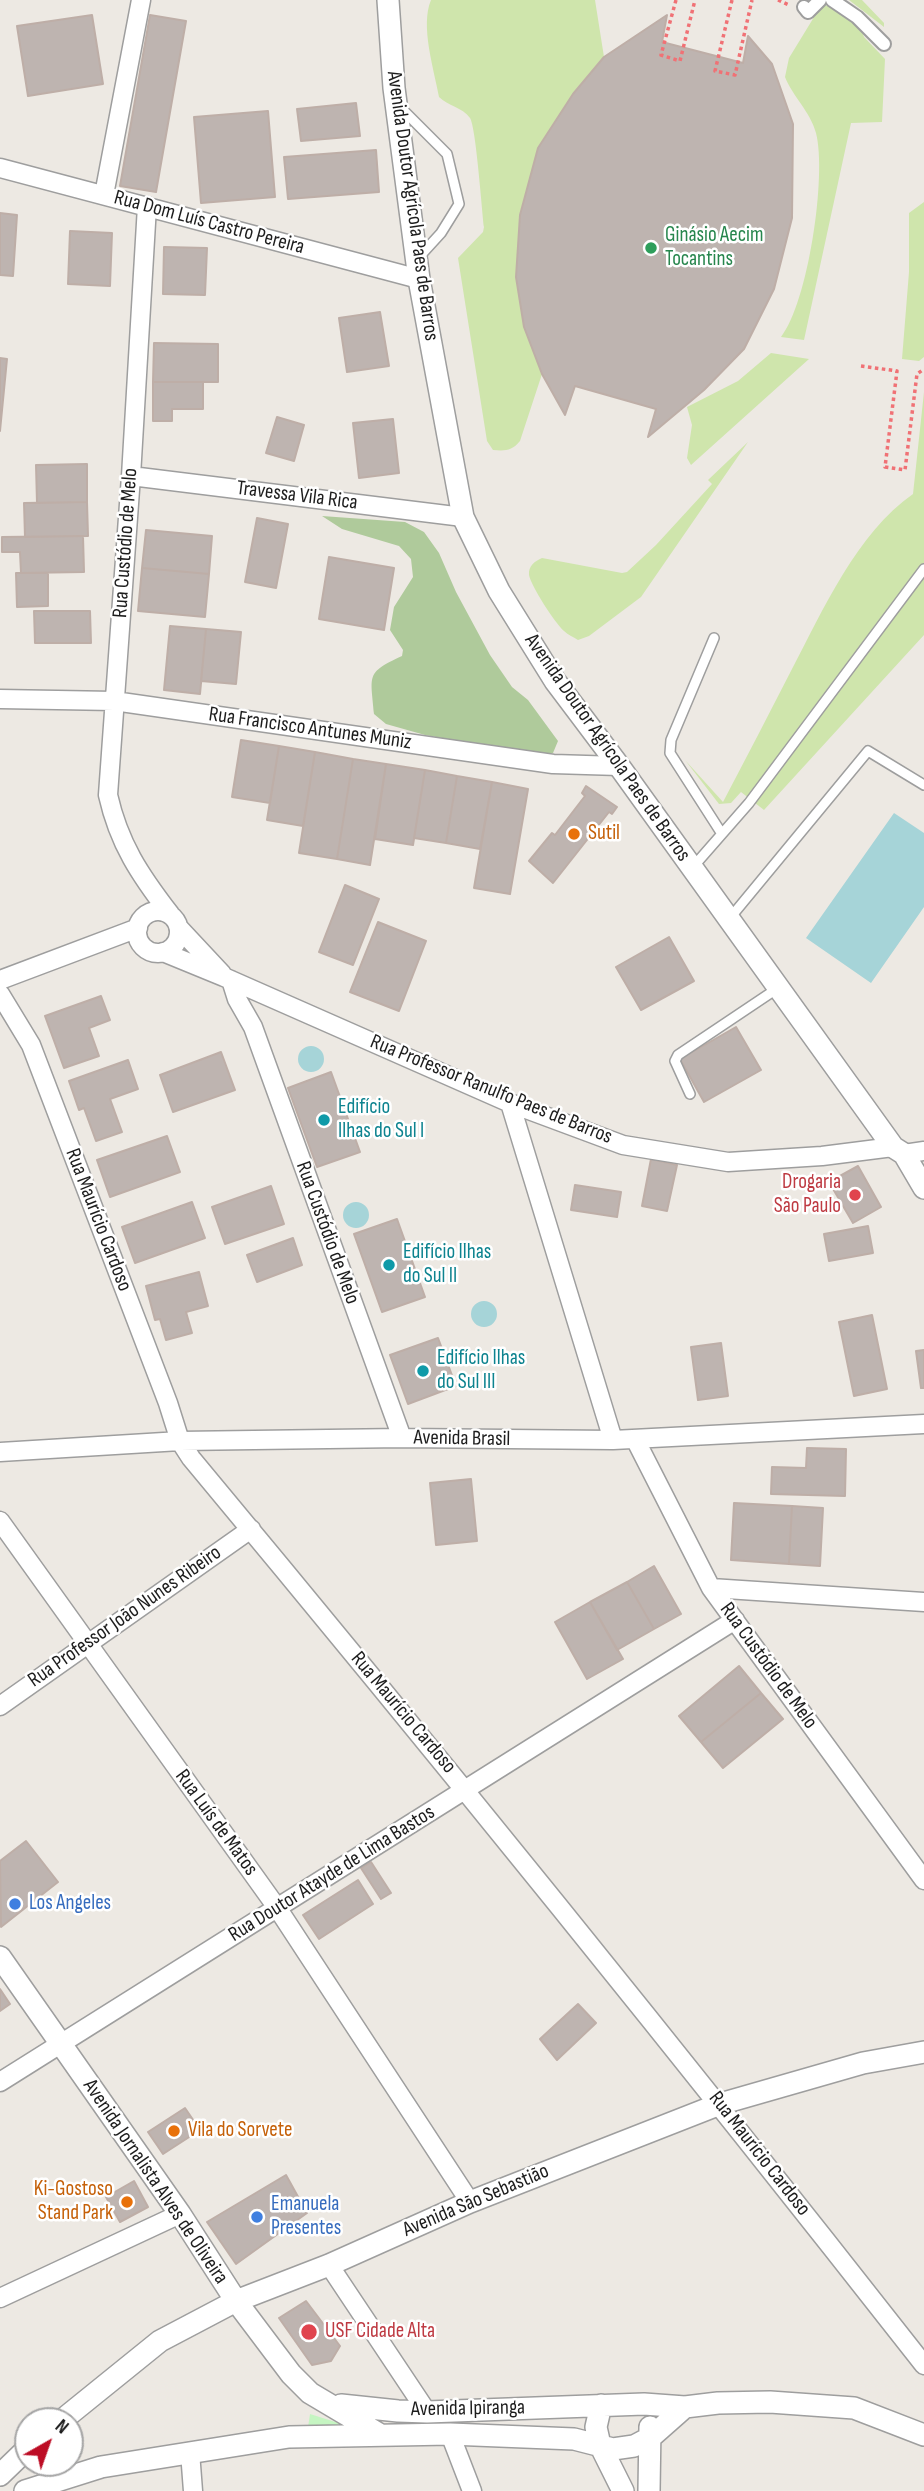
<!DOCTYPE html>
<html>
<head>
<meta charset="utf-8">
<style>
	body { margin:0 }
	#map { position:relative; width:924px; height:2491px; overflow:hidden; background:#ede9e3; font-family:"Sofia Sans Condensed",sans-serif }
	canvas { display:block }
	.north { position:absolute; left:14px; top:2407px; width:70px; height:70px; box-sizing:border-box; background:#fff; border:2px solid #a5a5a5; border-radius:50%; rotate:40deg; font-size:19px; font-weight:700; line-height:28px; text-align:center; color:#1d1d1d }
	.north::after { content:''; display:block; margin:auto; width:24px; height:32px; background:#bd0d25; clip-path:polygon(50% 0,100% 100%,50% 72%,0 100%) }
</style>
</head>
<body>
<div id="map">
<canvas width="924" height="2491"></canvas>
<div class="north">N</div>
</div>
<script>
const ctx = document.querySelector('canvas').getContext('2d');
ctx.lineJoin = 'round';
function fillPath(path, color) {
  ctx.fillStyle = color;
  ctx.fill(path, 'evenodd');
}
function stroke(path, color, width, dash) {
  ctx.strokeStyle = color;
  ctx.lineWidth = width;
  ctx.lineCap = dash ? 'butt' : 'round';
  ctx.setLineDash(dash || []);
  ctx.stroke(path);
}
function write(font, color, halo, rows, align = 'center') {
  ctx.font = font + ' "Sofia Sans Condensed",sans-serif';
  ctx.lineWidth = 5;
  ctx.setLineDash([]);
  ctx.textBaseline = 'middle';
  ctx.strokeStyle = halo;
  ctx.fillStyle = color;
  for (const [text, x, y, turn = 0] of rows) {
    ctx.save();
    ctx.translate(x, y);
    ctx.rotate((+turn || 0) * Math.PI / 180);
    ctx.textAlign = isNaN(turn) ? turn : align;
    if (halo) ctx.strokeText(text, 0, 0);
    ctx.fillText(text, 0, 0);
    ctx.restore();
  }
}
const grass = new Path2D(`
	M431 0H595L604 57 573 94 538 148 520 215 516 277 524 327 542 374 520 441C512 451 505 451 493 450L487 441 458 258 483 232 484 227C482 211 476 127 470 118 462 107 448 106 439 97 434 69 420 26 431 0Z
	M849 0H862L884 23V27Z
	M822 4 857 17 864 37 885 59 882 122 851 123 804 340 781 337C808 303 827 176 816 133 810 111 793 97 785 77L789 58Z
	M924 202V357L919 361 902 359 909 272V213Z
	M771 353 809 359 691 465 687 458 692 425 687 407 738 381Z
	M924 392V635L764 810 741 792 731 803 719 804 685 760 723 802C746 758 769 714 792 669 823 610 857 533 913 494Z
	M748 442 641 597 589 636 578 640C574 637 568 635 564 631 555 623 531 586 529 575 528 566 535 561 542 558L622 573 627 572 656 545 712 484 708 480Z`);
const forest = new Path2D(`
	M322 516 405 522 424 532 439 553 456 592 490 655 512 687 528 700 558 741 553 753 539 755 425 735 386 724 374 714C371 675 365 673 402 656L403 650 390 630 394 607 413 577 411 559 399 546 342 529Z`);
const park = new Path2D(`
	M310 2414 364 2431 307 2434Z`);
const water = new Path2D(`
	M894 813 924 833V907L871 983 806 938Z
	M298 1059a13 13 0 1 1 26 0a13 13 0 1 1-26 0Z
	M343 1215a13 13 0 1 1 26 0a13 13 0 1 1-26 0Z
	M471 1314a13 13 0 1 1 26 0a13 13 0 1 1-26 0Z`);
const building = new Path2D(`
	M92 15 103 84 28 96 17 26Z
	M150 15 186 21 156 192 120 186Z
	M667 15 662 42 743 63 748 36 772 64 793 124 792 218 774 289 744 349 704 390 648 437 656 409 575 386 565 415 542 374 524 327 516 277 520 215 538 148 573 94 604 57Z
	M356 103 360 136 301 141 297 109Z
	M268 111 275 197 201 203 194 117Z
	M376 150 379 192 288 199 284 157Z
	M0 213 17 215 13 276 0 275Z
	M70 231 112 233 110 286 68 284Z
	M164 247 207 248 205 295 163 294Z
	M380 312 389 366 347 372 339 318Z
	M154 343 218 344V382H153Z
	M0 358 7 359 0 431Z
	M153 382H203V409H172V421H153Z
	M277 417 304 425 294 461 266 453Z
	M393 419 399 473 359 478 353 423Z
	M87 464V502L37 503 36 465Z
	M87 502 88 536 25 537 24 503Z
	M257 518 288 524 276 588 245 582Z
	M146 530 212 536 209 574 142 568Z
	M83 536 84 572 21 573 20 552H2V537Z
	M329 557 394 568 384 630 319 619Z
	M142 568 209 574 205 617 138 611Z
	M16 573H48V606L17 607Z
	M34 611H90L91 643H35Z
	M170 626 206 629 200 694 164 690Z
	M206 629 241 632 236 684 201 681Z
	M241 740 279 746 270 803 232 797Z
	M279 746 315 752 303 826 267 820Z
	M315 752 353 759 337 859 299 853Z
	M353 759 386 764 370 865 337 859Z
	M386 764 425 770 413 845 375 839Z
	M425 770 457 776 446 843 414 838Z
	M457 776 492 782 480 849 446 843Z
	M492 782 528 789 510 894 474 888Z
	M586 786 617 807 612 814 609 812 553 883 529 861 552 833 555 835 585 796 582 793Z
	M345 885 379 899 353 965 319 952Z
	M378 922 426 941 399 1011 350 992Z
	M669 937 694 981 641 1010 616 967Z
	M101 996 110 1020 89 1028 99 1056 64 1068 45 1016Z
	M736 1027 761 1070 704 1102 680 1059Z
	M221 1052 235 1090 173 1112 160 1075Z
	M128 1060 138 1089 110 1099 122 1132 96 1141 84 1108 79 1110 69 1081Z
	M331 1072 360 1152 317 1167 288 1088Z
	M167 1136 180 1172 110 1197 97 1160Z
	M651 1159 677 1165 667 1211 642 1206Z
	M858 1166 881 1207 853 1223 829 1182Z
	M575 1185 621 1192 617 1217 571 1210Z
	M271 1186 284 1224 225 1244 212 1207Z
	M192 1202 205 1238 135 1263 122 1227Z
	M397 1219 425 1297 382 1312 354 1234Z
	M868 1226 873 1253 829 1261 824 1234Z
	M293 1238 302 1265 257 1282 247 1255Z
	M199 1272 208 1306 186 1312 192 1333 166 1340 160 1319 155 1320 146 1286Z
	M872 1315 887 1389 854 1396 839 1322Z
	M438 1338 456 1386 408 1404 390 1355Z
	M721 1343 728 1396 698 1400 691 1347Z
	M924 1350V1388H921L916 1351Z
	M807 1448 846 1449 845 1496 771 1494 772 1467 806 1468Z
	M471 1479 477 1541 436 1545 430 1483Z
	M734 1503 792 1506 789 1564 731 1560Z
	M792 1506 823 1508 820 1566 789 1564Z
	M654 1566 681 1614 654 1629 627 1582Z
	M627 1582 654 1629 617 1650 590 1602Z
	M590 1602 623 1659 587 1679 555 1622Z
	M739 1666 761 1693 701 1742 679 1716Z
	M761 1693 783 1719 723 1768 701 1742Z
	M26 1841 58 1882 1 1927 0 1861Z
	M371 1862 391 1893 381 1899 361 1868Z
	M358 1880 373 1904 319 1939 303 1915Z
	M0 1989 10 2004 0 2011Z
	M578 2004 596 2023 557 2060 540 2039Z
	M185 2108 200 2130 163 2154 148 2132Z
	M286 2175 307 2213 236 2264 207 2222Z
	M134 2181 148 2207 120 2222 106 2197Z
	M306 2301 340 2346 331 2361 312 2365 279 2318Z`);
const path = new Path2D(`
	M676 0 661 55 680 61 695 0
	M732 0 715 71 735 75 752 0
	M778 0 789 5
	M861 366 897 371 885 467 905 470 917 374 924 369`);
const service = new Path2D(`
	M401 108 447 154 459 204 441 233 420 256
	M714 638 671 740 670 753 722 834
	M693 867 749 803 924 569
	M730 918 868 751 924 785
	M690 1094 675 1061 678 1055 778 988`);
const pedestrian = new Path2D(`
	M832 0 857 17 884 44
	M804 7 808 12 820 0`);
const minor = new Path2D(`
	M0 168 419 279
	M104 195 141 0
	M147 206 131 476 108 795C119 844 140 875 170 914
	M131 476 463 517
	M0 699 114 701 553 764 619 766
	M137 932a21 21 0 1 1 42 0a21 21 0 1 1-42 0Z
	M179 928 222 974
	M163 952 224 977 510 1103 623 1145 728 1162 822 1156 893 1147
	M0 980 138 928
	M231 980 237 999 253 1027 402 1438
	M0 994 31 1045 168 1403 180 1441 191 1458C440 1757 684 2059 924 2365
	M510 1103 613 1440
	M904 1154 924 1151
	M635 1439 711 1588 924 1880
	M0 1452 180 1441 402 1438 613 1440 924 1424
	M0 1521 278 1909 470 2202
	M711 1588 924 1602
	M0 1706 251 1529
	M0 2082 735 1620
	M329 2265 427 2412
	M0 2298 180 2214
	M450 2434 472 2491
	M190 2452 193 2491`);
const tertiary = new Path2D(`
	M388 0 394 88 419 279 463 517 499 591 555 681 619 766 893 1147 904 1154 924 1188
	M0 1957 180 2214 236 2301 291 2374 310 2393 379 2434
	M341 2405 398 2411 427 2412 644 2404 685 2407
	M601 2405 596 2427 600 2445 623 2491
	M61 2421 160 2341 236 2301 329 2265 470 2202 720 2104 863 2063 924 2052
	M0 2475 28 2448
	M25 2491 101 2467 289 2437 450 2434 574 2439 613 2449 634 2446 651 2437 685 2407 718 2403 770 2402 854 2408 924 2435
	M649 2491 650 2427`);
const markers = [
	[651,248,7,"#2e9e5b"],
	[574,834,7,"#e8710a"],
	[324,1120,7,"#0f9aa8"],
	[855,1195,7,"#e0444e"],
	[389,1265,7,"#0f9aa8"],
	[423,1371,7,"#0f9aa8"],
	[15,1904,7,"#3f7fe0"],
	[174,2131,7,"#e8710a"],
	[127,2202,7,"#e8710a"],
	[257,2217,7,"#3f7fe0"],
	[309,2332,9,"#e0444e"]
];
const streetNames = [
	["Avenida Doutor Agrícola Paes de Barros",412,206,82],
	["Rua Dom Luís Castro Pereira",209,223,15],
	["Travessa Vila Rica",297,496,7],
	["Rua Custódio de Melo",126,543,-86],
	["Rua Francisco Antunes Muniz",310,729,8],
	["Avenida Doutor Agrícola Paes de Barros",607,748,55],
	["Rua Professor Ranulfo Paes de Barros",491,1090,22],
	["Rua Maurício Cardoso",98,1220,69],
	["Rua Custódio de Melo",327,1233,70],
	["Avenida Brasil",462,1439,1],
	["Rua Professor João Nunes Ribeiro",125,1617,-35],
	["Rua Custódio de Melo",768,1666,54],
	["Rua Maurício Cardoso",403,1713,50],
	["Rua Luís de Matos",216,1823,54],
	["Rua Doutor Atayde de Lima Bastos",332,1874,-32],
	["Rua Maurício Cardoso",759,2154,52],
	["Avenida Jornalista Alves de Oliveira",155,2182,56],
	["Avenida São Sebastião",476,2201,-23],
	["Avenida Ipiranga",468,2409,-1]
];
const leisureNames = [
	["Ginásio Aecim",665,236],
	["Tocantins",665,260]
];
const foodNames = [
	["Sutil",588,834],
	["Vila do Sorvete",188,2131],
	["Ki-Gostoso",113,2190,"right"],
	["Stand Park",113,2214,"right"]
];
const cultureNames = [
	["Edifício",338,1108],
	["Ilhas do Sul I",338,1132],
	["Edifício Ilhas",403,1253],
	["do Sul II",403,1277],
	["Edifício Ilhas",437,1359],
	["do Sul III",437,1383]
];
const healthNames = [
	["Drogaria",841,1183],
	["São Paulo",841,1207],
	["USF Cidade Alta",325,2332,"left"]
];
const shopNames = [
	["Los Angeles",29,1904],
	["Emanuela",271,2205],
	["Presentes",271,2229]
];
fillPath(grass, '#cfe5ac');
fillPath(forest, '#afca9b');
fillPath(park, '#c5f5c2');
fillPath(water, '#a6d4d8');
fillPath(building, '#beb4b0');
stroke(building, '#beaea7', 2);
stroke(service, '#9e9e9e', 12);
stroke(pedestrian, '#9e9e9e', 16);
stroke(minor, '#9e9e9e', 21);
stroke(tertiary, '#9e9e9e', 24);
stroke(path, '#f07175', 3.5, [3.5, 3.5]);
stroke(service, '#fff', 9);
stroke(pedestrian, '#fff', 12);
stroke(minor, '#fff', 18);
stroke(tertiary, '#fff', 21);
for (const [x, y, r, color] of markers) {
  const dot = new Path2D();
  dot.arc(x, y, r, 0, 2 * Math.PI);
  ctx.fillStyle = color;
  ctx.fill(dot);
  stroke(dot, '#fff', 2.5);
}
write('21px', '#1d1d1d', '#fff', streetNames);
write('21px', '#27864d', '#fff', leisureNames, 'left');
write('21px', '#c56008', '#fff', foodNames, 'left');
write('21px', '#0d838f', '#fff', cultureNames, 'left');
write('21px', '#be3a42', '#fff', healthNames, 'right');
write('21px', '#366cbe', '#fff', shopNames, 'left');
</script>
</body>
</html>
